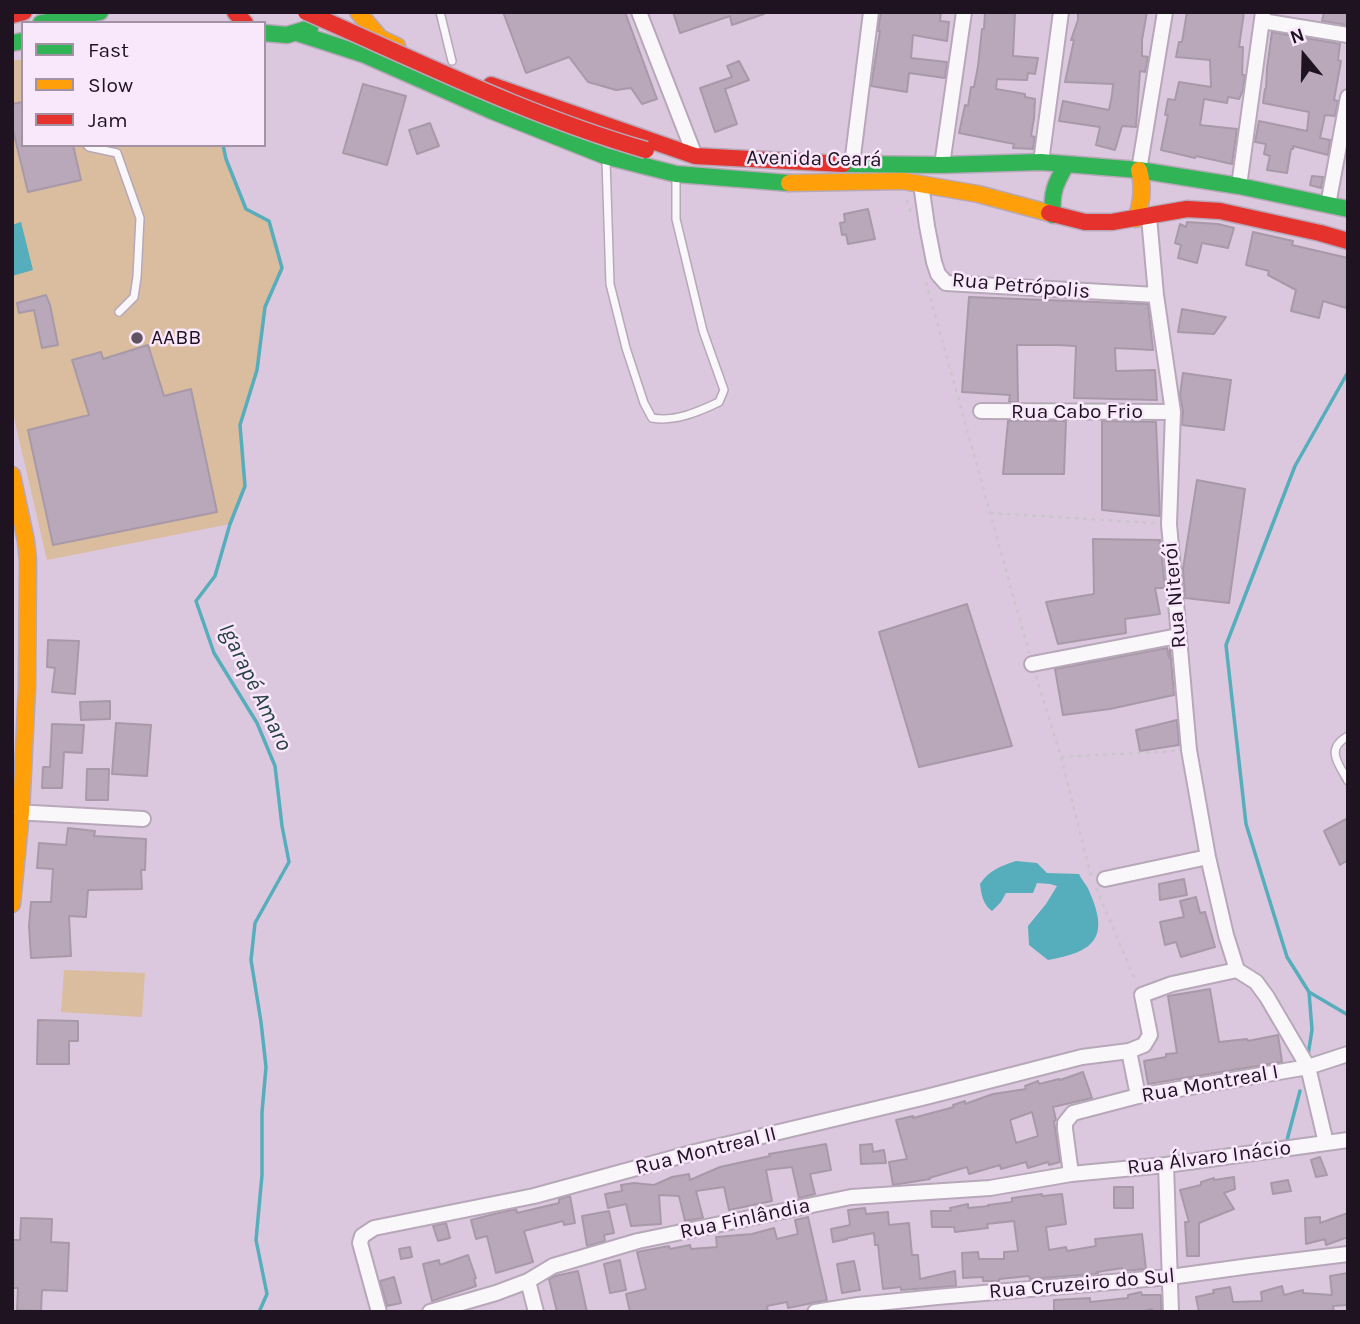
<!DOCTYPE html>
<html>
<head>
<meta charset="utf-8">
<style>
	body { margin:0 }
	#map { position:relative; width:1360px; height:1324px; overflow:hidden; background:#dcc8de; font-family:Karla,sans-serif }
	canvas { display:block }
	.frame { position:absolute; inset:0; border:14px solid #1f1321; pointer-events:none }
	.legend { position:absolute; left:21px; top:21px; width:245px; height:126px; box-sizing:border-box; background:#f9e7fb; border:2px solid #a292a4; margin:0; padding:9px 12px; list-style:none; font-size:21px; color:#1f1321 }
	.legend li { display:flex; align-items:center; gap:14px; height:35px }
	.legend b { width:35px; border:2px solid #a292a4 }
	.north { position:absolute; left:1269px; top:21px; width:70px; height:70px; -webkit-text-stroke:5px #f9e7fb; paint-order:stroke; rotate:341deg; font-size:19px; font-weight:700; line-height:28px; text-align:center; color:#1f1321 }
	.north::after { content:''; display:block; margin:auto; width:24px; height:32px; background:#1f1321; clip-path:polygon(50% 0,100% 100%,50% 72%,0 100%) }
</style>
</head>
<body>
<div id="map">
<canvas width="1360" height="1324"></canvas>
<div class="frame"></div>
<ul class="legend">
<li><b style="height:9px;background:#30b455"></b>Fast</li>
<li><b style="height:9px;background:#ff9f0a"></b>Slow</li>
<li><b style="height:9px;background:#e5322d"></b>Jam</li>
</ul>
<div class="north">N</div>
</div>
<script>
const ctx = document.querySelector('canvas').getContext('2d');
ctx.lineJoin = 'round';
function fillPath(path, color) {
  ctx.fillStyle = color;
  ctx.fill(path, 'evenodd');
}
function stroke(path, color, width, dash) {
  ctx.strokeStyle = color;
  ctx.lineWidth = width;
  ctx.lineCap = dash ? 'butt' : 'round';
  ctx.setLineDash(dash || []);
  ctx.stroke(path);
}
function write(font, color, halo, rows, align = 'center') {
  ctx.font = font + ' Karla,sans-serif';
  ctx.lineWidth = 5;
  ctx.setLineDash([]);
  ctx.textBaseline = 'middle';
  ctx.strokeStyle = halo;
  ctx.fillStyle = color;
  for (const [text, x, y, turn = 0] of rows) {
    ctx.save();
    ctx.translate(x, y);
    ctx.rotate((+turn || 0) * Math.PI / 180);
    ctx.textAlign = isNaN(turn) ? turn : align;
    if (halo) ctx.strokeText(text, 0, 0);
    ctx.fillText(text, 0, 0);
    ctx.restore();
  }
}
const green = new Path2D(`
	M23 59V145H223L226 159 246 209 269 221 282 268 265 307 257 370 240 425 245 486 230 524 47 560 12 409V61Z
	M64 970 145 973 142 1017 61 1012Z`);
const water = new Path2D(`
	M21 222 33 270 12 276V225Z
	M1016 861 1037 863 1047 873 1079 874C1082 881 1088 886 1090 893 1110 939 1093 952 1048 960L1029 945 1028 926 1046 904 1057 886 1050 884 1037 883 1033 893H1006L1001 902 992 911C983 905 981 893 980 884 989 870 1001 866 1016 861Z`);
const stream = new Path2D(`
	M223 145 226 159 246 209 269 221 282 268 265 307 257 370 240 425 245 486 230 524 215 576 196 601 214 653 257 723 275 766 282 826 289 862 255 923 251 960 261 1022 266 1067 262 1112V1175L256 1240 267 1294 259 1312
	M1348 372 1295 466 1226 645 1246 824 1287 957 1309 992 1348 1015
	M1308 1055 1312 1030 1309 992
	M1287 1140 1300 1091`);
const building = new Path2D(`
	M503 12H625L657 99 642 104 631 88 616 90 588 82 569 57 526 73Z
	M673 12H763L764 14 732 25 730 16 680 33Z
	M881 12H941L940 21 949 22 947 41 913 35 911 58 947 62 945 78 909 73 907 92 871 86 880 31H878Z
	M985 12H1015L1013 56 1038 58 1035 74 1028 73 1027 80 997 79 996 89 1025 94V97L1035 99 1034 118 1031 136 1035 137 1033 149 1013 148 1014 144 959 133 965 105 968 106 971 87H974L978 66 982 29H984Z
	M1078 12H1147L1142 40V56L1148 57 1145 72 1140 71 1136 127 1122 126 1115 150 1096 145 1100 127 1059 121 1063 101 1109 110 1112 95 1113 84 1065 82 1074 40H1071L1078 20Z
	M1187 12H1244L1239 47H1243L1242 75H1245L1243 90 1239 99 1228 97 1227 103 1204 99 1200 125 1237 129 1232 164 1196 156 1195 158 1161 150 1168 115H1165L1168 99 1175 100 1179 82 1211 87 1210 60 1176 57 1179 42H1182Z
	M1324 12H1348V25L1322 21Z
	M1272 32 1340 44 1338 60 1341 61 1334 100 1338 101 1335 116 1325 115 1320 138 1330 140 1328 155 1293 146V149H1291L1287 173 1267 170 1270 156 1264 154 1266 144 1255 142 1259 121 1307 131 1309 112 1263 103 1265 89H1266L1267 68Z
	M739 61 749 80 725 89 737 124 715 132 700 88 732 77 727 66Z
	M363 84 406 96 387 165 343 153Z
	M23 102V145H73L81 180 28 192 12 126V104Z
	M430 123 439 146 417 154 409 130Z
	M1312 176 1323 177 1321 188 1310 185Z
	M868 209 875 239 848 244 846 234 842 235 840 223 845 222 844 214Z
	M1187 222 1218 224 1234 228 1228 248 1202 243 1197 263 1178 258 1181 245 1175 243 1180 224 1186 227Z
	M1253 232 1293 241 1292 245 1348 258V299L1346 308 1323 301 1319 318 1291 311 1296 290 1268 275 1269 271 1246 265Z
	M46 295 50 305 58 345 42 348 34 310 19 313 17 303Z
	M969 297 1148 304 1153 350 1115 348 1116 371 1155 370 1157 400 1074 398 1076 346 1057 345H1017L1018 402H1009L1010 395 962 392Z
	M1182 309 1226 317 1214 334 1178 332Z
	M148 345 164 396 191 389 217 512 53 545 28 430 89 415 72 360 101 352 103 359Z
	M1183 373 1231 380 1224 430 1182 425 1183 411 1180 395Z
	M1008 421H1066L1064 474H1003Z
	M1102 421 1156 422 1160 516 1102 510Z
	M1197 480 1245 489 1229 603 1185 598 1183 569Z
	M1093 539 1160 540 1165 588H1155L1160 614 1125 619 1126 633 1058 644 1046 602 1094 594Z
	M967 604 1012 746 919 767 879 632Z
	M48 640 79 641 75 694 52 692 55 668 47 667Z
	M1167 648 1169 658 1170 648 1174 695 1110 709 1063 715 1055 669Z
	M110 701V719L81 720 80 702Z
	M1177 720 1179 745 1140 751 1136 730Z
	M116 723 151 725 147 776 112 774Z
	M52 724 84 725 82 753 64 752 62 788H42L43 767H50Z
	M87 769H109L108 800H86Z
	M1348 818V860L1340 865 1324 831Z
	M68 828 95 831 94 836 146 839 145 870H141L142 889 88 890 86 917 69 916 71 956 31 958 29 926 31 902H51L53 869 37 868 39 843 66 845Z
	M1184 879 1187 895 1160 900 1159 884Z
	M1196 897 1200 913 1205 912 1215 947 1181 957 1176 942 1165 945 1160 922 1184 917 1180 901Z
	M1210 989 1219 1042 1247 1039 1248 1041 1278 1035 1282 1062 1148 1084 1144 1061 1166 1057V1054L1177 1053 1168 996Z
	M38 1020 78 1021V1041H69V1064H37Z
	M1083 1072 1092 1098 1053 1107 1056 1120 1054 1121 1060 1162 1049 1165 1048 1162 1028 1168 1026 1162 1001 1169 1000 1165 969 1174 967 1167 929 1178 930 1179 893 1185 889 1162 907 1159 896 1120 913 1116V1118L954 1107 953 1105 965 1101V1104L993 1094 1026 1089 1025 1086 1038 1081 1039 1084 1059 1079 1060 1080ZM1032 1112 1038 1136 1016 1143 1010 1120Z
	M826 1144 831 1170 810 1174 815 1194 799 1198 792 1167 766 1170 772 1201 729 1210 724 1187 696 1191 703 1218 685 1221 679 1196 659 1195 661 1224 631 1226 626 1204 608 1208 605 1194 622 1191 621 1185 634 1183 654 1185 672 1177 689 1174 690 1180 720 1167 770 1156 769 1154Z
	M872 1144 873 1152 884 1150 886 1163 861 1164 860 1145Z
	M1320 1157 1327 1175 1316 1177 1311 1160Z
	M1234 1177 1235 1189 1224 1193 1234 1209 1199 1223V1256H1187L1185 1222H1189L1180 1190 1201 1185V1182L1214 1178V1180Z
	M1288 1180 1291 1191 1273 1194 1271 1183Z
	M1114 1187H1133V1208H1114Z
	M1042 1194V1196L1062 1194 1066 1224 1046 1227 1049 1250 1066 1247 1067 1251 1096 1246 1095 1239 1142 1234 1146 1269 1122 1271V1268L1097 1272 1098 1273 1094 1274 1030 1279 1029 1276 999 1279V1281H983V1277L963 1278 962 1253 978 1252 979 1259H1004V1252L1018 1251 1014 1221 987 1224 988 1228 955 1232 954 1227H932L931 1211H951L950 1208 968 1204V1208L989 1206 988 1205 1012 1202V1198Z
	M570 1196 575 1223 564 1225 563 1221 524 1231 533 1262 496 1273 487 1236 476 1239 471 1220 494 1214 516 1209 517 1213 559 1203V1199Z
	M865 1208 866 1214 888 1212 889 1225 909 1223 912 1255H918L920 1279 955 1271 956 1286 901 1290V1287L883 1289 878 1245H875L874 1233 847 1238V1239L833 1242 831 1229 850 1225 848 1210Z
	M609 1211 614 1233 604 1235 605 1241 587 1246 582 1216Z
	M1348 1213V1237L1326 1245 1325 1239 1306 1244 1305 1218 1320 1217V1223Z
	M808 1217 827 1300 788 1308 787 1302 767 1306 768 1312H630L626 1294 646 1289 637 1252 669 1246 670 1249 690 1245 691 1249 717 1247 716 1237 752 1234 774 1228 777 1239 798 1234 795 1220Z
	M21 1218 52 1219 51 1242 69 1243 67 1291 42 1290 41 1311 17 1310 18 1288H12V1240H20Z
	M446 1223 450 1238 438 1241 433 1226Z
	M410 1247 412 1257 401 1259 399 1249Z
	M468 1255 476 1278 474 1279 476 1286 432 1301 423 1264 439 1260 440 1265Z
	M620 1260 626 1290 610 1293 604 1264Z
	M854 1261 860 1290 842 1293 837 1264Z
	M578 1271 587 1312H557L549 1279 555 1276Z
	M1348 1273V1305L1333 1306 1334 1312H1199L1196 1297 1214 1293 1213 1290 1230 1287 1233 1302 1262 1301 1261 1292 1282 1286 1284 1295 1303 1290V1293L1332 1295 1330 1276Z
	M394 1277 401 1303 387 1306 380 1281Z
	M1141 1292 1142 1295H1161V1312H1152V1309L1141 1312H1054V1300L1090 1298V1302L1128 1298V1295Z`);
const path = new Path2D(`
	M907 200 911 214
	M926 282 1029 653
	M990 513 1155 523
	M1036 676 1061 757 1091 876
	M1061 757 1177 751
	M1096 888 1136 982`);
const lane = new Path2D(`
	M440 12 452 61
	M87 145 89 147 117 153 140 218 137 277 134 297 119 312
	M606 160 610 284 626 348 644 403 652 418C675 422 698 412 719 402L724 390 703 331 676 219V176
	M1348 736C1325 749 1338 763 1348 781`);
const street = new Path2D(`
	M639 12 695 156
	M1262 21 1348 35
	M1041 162 1061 12
	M852 164 871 12
	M942 165 964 12
	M1139 170 1165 12
	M921 184 927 226 934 262 938 274 946 283 1156 295
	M1239 186 1263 12
	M1328 205 1348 97
	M1149 217 1156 295 1173 412 1169 524 1189 750 1208 857 1226 935 1237 970
	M981 411 1173 412
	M1032 664 1178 636
	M14 812 143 819
	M1105 879 1208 857
	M1237 970 1256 982 1267 997 1308 1067 1326 1143
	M1138 1096 1129 1051 1144 1045 1150 1035 1142 995 1172 984 1237 970
	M1166 1165 1171 1312
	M1071 1174 1065 1129V1123L1073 1113 1138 1096 1308 1067 1348 1054
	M528 1281 536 1312
	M379 1312 360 1243 362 1236 374 1228 534 1196 695 1152 926 1097 1082 1057 1129 1051
	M430 1312 496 1293 528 1281 553 1266 638 1241 851 1197 990 1188 1071 1174 1166 1165 1348 1140
	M815 1312 858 1305 937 1297 1170 1277 1250 1266 1348 1254`);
const fast = new Path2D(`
	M41 23 100 12
	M264 33 287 35 310 28
	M297 33 365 55 492 111 605 156 676 174 789 183
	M12 43 23 41
	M843 164 942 165 1041 162 1139 170 1239 186 1348 209
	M1053 215C1051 193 1055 184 1066 165`);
const slow = new Path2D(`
	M358 12 380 38 397 46
	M789 183 903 181 978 194 1049 213
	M1136 219C1142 202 1144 187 1139 170
	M12 475 26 541 28 561 27 688 21 812 12 904`);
const jam = new Path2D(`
	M235 12 245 23
	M12 15 24 12
	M491 85 695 156 843 164
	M1049 213 1085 222H1112L1187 209 1220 211 1320 233 1348 241`);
const jamBridge = new Path2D(`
	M306 12C418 61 528 116 646 150`);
const markers = [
	[137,338,7,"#615263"]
];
const streetNames = [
	["Avenida Ceará",814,159,1],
	["Rua Petrópolis",1021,286,5],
	["Rua Cabo Frio",1077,412],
	["Rua Niterói",1175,595,-95],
	["Rua Montreal I",1210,1084,-10],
	["Rua Montreal II",706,1151,-14],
	["Rua Álvaro Inácio",1209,1158,-7],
	["Rua Finlândia",745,1219,-12],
	["Rua Cruzeiro do Sul",1082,1284,-5]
];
const poiNames = [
	["AABB",151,338]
];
const waterNames = [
	["Igarapé Amaro",255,687,64]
];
fillPath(green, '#dabc9e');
fillPath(water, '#56adbb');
stroke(stream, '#56adbb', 3.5);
fillPath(building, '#b8a8b9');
stroke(building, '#a899a9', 2);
stroke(lane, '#b7a8b9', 10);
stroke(street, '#b7a8b9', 18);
stroke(fast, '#b7a8b9', 19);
stroke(slow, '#b7a8b9', 19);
stroke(jam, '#b7a8b9', 19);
stroke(path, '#cac5cb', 2.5, [3.5, 5]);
stroke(lane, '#faf7fa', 7);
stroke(street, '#faf7fa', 14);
stroke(fast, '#30b455', 16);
stroke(slow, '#ff9f0a', 16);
stroke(jam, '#e5322d', 16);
stroke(jamBridge, '#b7a8b9', 19, []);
stroke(jamBridge, '#e5322d', 16);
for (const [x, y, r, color] of markers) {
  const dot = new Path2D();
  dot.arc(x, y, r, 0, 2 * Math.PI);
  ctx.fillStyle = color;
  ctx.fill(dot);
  stroke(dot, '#f9e7fb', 2.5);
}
write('21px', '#1f1321', '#f9e7fb', streetNames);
write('21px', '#1f1321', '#f9e7fb', poiNames, 'left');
write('italic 23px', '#264143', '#f9e7fb', waterNames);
</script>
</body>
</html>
